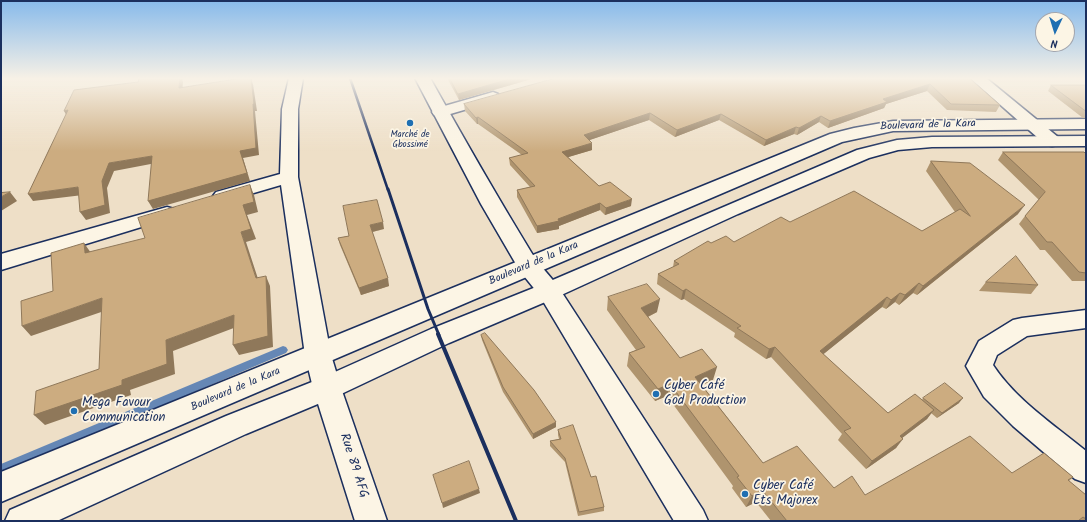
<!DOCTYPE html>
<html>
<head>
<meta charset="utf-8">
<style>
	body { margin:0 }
	#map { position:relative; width:1087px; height:522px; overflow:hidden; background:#eedfc7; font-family:Kalam,sans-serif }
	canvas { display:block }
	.frame { position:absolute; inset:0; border:2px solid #1b2f5e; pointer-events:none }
	.north { position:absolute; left:1035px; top:12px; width:40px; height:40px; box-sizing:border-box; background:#fcf5e5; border:1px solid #a2a6af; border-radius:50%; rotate:184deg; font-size:11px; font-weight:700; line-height:16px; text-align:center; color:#1b2f5e }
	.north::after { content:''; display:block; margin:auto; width:14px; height:18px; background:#1f6fb2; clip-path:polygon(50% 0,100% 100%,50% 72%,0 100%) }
</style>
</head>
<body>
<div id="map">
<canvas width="1087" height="522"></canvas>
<div class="frame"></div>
<div class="north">N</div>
</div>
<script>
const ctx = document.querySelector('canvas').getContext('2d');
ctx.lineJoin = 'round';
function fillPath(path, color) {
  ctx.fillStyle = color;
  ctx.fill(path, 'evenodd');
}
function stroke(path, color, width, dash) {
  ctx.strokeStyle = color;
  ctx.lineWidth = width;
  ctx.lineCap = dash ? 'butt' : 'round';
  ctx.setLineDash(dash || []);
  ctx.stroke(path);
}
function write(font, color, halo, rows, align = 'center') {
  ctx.font = font + ' Kalam,sans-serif';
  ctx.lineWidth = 3.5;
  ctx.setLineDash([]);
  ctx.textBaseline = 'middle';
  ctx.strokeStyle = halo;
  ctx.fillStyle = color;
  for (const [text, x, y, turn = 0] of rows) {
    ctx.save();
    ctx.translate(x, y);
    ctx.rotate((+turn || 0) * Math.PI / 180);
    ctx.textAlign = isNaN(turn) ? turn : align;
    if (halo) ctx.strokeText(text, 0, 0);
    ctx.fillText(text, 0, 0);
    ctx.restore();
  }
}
const stream = new Path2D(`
	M283 346 286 347 288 350 286 353 1 474V464Z`);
const minor = new Path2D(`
	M289 78H303L298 109V177L331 355 341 388 387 521H355L313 388 305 355 281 185 223 202 216 200 213 196 216 192 280 174 282 109Z
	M970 78H986L1058 137 1061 141 1058 145 1052 146 1046 145Z
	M493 92 498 94 501 97 498 100 440 117 434 115 432 112 434 109Z
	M167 207 174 209 177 213 174 217 1 270V254Z
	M549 283 557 285 703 510 708 521H674L537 291 541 285Z
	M1086 310V328L1027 336 997 355 993 365C1016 400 1053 424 1086 451V483L1075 479 1013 426 984 397 966 366 979 341 1013 320 1022 318Z`);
const tertiary = new Path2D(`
	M415 78H430C463 137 496 195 531 252 539 266 552 277 561 291L557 297 549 299 541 297 520 271 481 204Z`);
const secondary = new Path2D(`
	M1086 119V129L893 131 842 142 1 502V472L830 134 854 128 893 121Z
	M1086 136V146L932 147 898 150 869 158 738 214 557 297 449 343 337 396 246 434 57 521H5L10 510 226 416 317 380 431 329 541 285 857 150 897 140 932 137Z`);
const railFar2 = new Path2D(`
	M350 78 388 190`);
const railFar1 = new Path2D(`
	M388 189 428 309 439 335`);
const rail = new Path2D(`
	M438 334 516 521`);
const wall = new Path2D(`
	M447 78H535L459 100Z
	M969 78 1000 105 996 112 947 110 927 91 886 104 884 108 828 128 819 122 797 135 794 134 764 146 719 120 675 137 649 120 589 140 592 150 568 157 599 186 631 206 605 215 600 210 559 226V229L537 233 517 197V190L530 187 510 165 509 158 522 155 478 124H477L465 111 464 104Z
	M1051 85H1086V118H1083L1048 91Z
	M1003 152 1086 154V281H1072L1045 250H1040L1019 224 1025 216 1039 200 998 160Z
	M931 161 1018 214 917 295 913 293 899 305 895 302 886 309 882 307 823 354 888 413 922 400 923 398 959 403 937 418 931 413 927 419 902 438 896 448 866 469 838 440 842 434 771 357 766 359 734 337 735 333 684 299 681 300 657 284 658 274 673 267 674 261 711 243 734 242 790 222 922 231 955 212 926 171Z
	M384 229 372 232 389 286 361 295 340 245 338 238Z
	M986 282 1038 285 1031 294 979 291Z
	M608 297 657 312 648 317 680 358 713 380 702 385 763 463 834 488 865 495 1012 473 1073 477 1069 481 1086 495V521H771L756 502 746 507 732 488 733 486 667 396 655 401 627 366 629 353 636 350 607 310Z
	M481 335 556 427 533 439 503 392 482 340Z
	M558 430 591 477 604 507V511L578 516 565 462 550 446V441L559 439 558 435Z`);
const shadedWall = new Path2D(`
	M180 78H182L183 82 182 96 179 88Z
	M251 78 253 84 257 111H255L259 155 243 158 250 181 153 209 148 201 240 151Z
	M513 78H535L459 100 458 94Z
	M930 84 927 91 886 104 884 108 828 128 830 121 883 99Z
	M68 110V118L64 111Z
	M650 113 649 120 584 142V135Z
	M721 114 719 120 675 137 677 130Z
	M821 116 819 122 797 135 799 128Z
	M478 117V124H477L476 118Z
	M796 127 794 134 764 146 766 140Z
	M592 143V150L562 159V152Z
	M152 156 156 163 114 171 107 188 110 213 86 220 80 212 109 163Z
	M250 185 254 195 258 212 247 215 256 239 246 242 261 288 256 278 241 232 243 205Z
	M78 187 83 195 33 201 28 194Z
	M10 192 17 201 1 211V197Z
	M632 199 631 206 605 215 606 208Z
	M600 203V210L559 226V229L537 233V226L558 219Z
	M1025 205 1018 214 917 295 923 286Z
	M383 222 384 229 372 232 370 225Z
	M84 243 91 253H85Z
	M266 276 270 286 273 347 239 355 233 345Z
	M388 278 389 286 361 295 359 288Z
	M919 283 913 293 899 305 905 295Z
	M686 289 684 299 681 300 683 291Z
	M900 293 895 302 886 309 891 300Z
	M887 297 882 307 815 361 820 351Z
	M102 298 110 309 31 336 22 326Z
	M660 299 657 312 639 321 641 308Z
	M234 315 239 326 173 351 175 374 130 390 131 395 45 425 34 415 166 340Z
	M775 347 771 357 766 359 769 349Z
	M717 367 713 380 692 390 695 377Z
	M670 384 667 396 655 401 658 389Z
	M963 398 959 403 937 418 942 413Z
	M934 410 927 419 893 445 900 436Z
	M556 422V427L533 439V434Z
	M903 439 896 448 866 469 872 461Z
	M479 489 480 493 443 508 442 503Z
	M762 490 756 502 746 507 752 496Z`);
const building = new Path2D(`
	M139 78H180L179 88 242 78H251L254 104H253L256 148 240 151 247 173 148 201 152 156 109 163 102 181 105 205 80 212 78 187 28 194 68 110 64 111 74 90 138 82Z
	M450 78H513L458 94Z
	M556 78H969L1000 105 951 104 930 84 883 99 887 102 830 121 821 116 799 128 796 127 766 140 721 114 677 130 650 113 584 135 592 143 562 152 599 186 610 182 632 199 606 208 600 203 558 219 559 221 537 226 517 190 535 186 509 158 528 153 478 117 476 118 464 104Z
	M1051 85H1086V111Z
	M1003 152H1084L1086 154V273L1079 272 1052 242H1047L1025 216 1045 192Z
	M931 161 970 163 1025 205 923 286 919 283 905 295 900 293 891 300 887 297 820 351 888 413 915 394 934 410 900 436 903 439 872 461 844 431 851 428 775 347 769 349 737 328 741 326 686 289 683 291 658 274 679 264 674 261 708 241 711 243 726 236 734 242 781 217 790 222 854 191 922 231 960 209 970 216Z
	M250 185 254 202 243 205 251 229 241 232 256 278 266 276 268 336 233 345 234 315 166 340 167 364 122 380V385L34 415 36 391 99 369 102 298 22 326 21 301 53 291 51 253 84 243 85 253 145 238 138 218Z
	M10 192 1 197V193Z
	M377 200 383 222 370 225 388 278 359 288 338 238 349 236 343 206Z
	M1016 256 1038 285 986 282Z
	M647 284 660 299 641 308 680 358 702 349 717 367 695 377 763 463 797 446 834 488 852 476 865 495 970 436 1012 473 1044 453 1073 477 1068 480 1086 495V519L1083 517 1078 521H787L762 490 752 496 737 477 739 476 670 384 658 389 629 353 645 347 608 297Z
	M485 333 534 390 556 422 533 434 503 387 481 335Z
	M945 383 963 398 942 413 923 398Z
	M573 425 591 477 596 476 604 507 579 512 565 458 550 441 561 439 558 430Z
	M469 461 479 489 442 503 433 475Z`);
const markers = [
	[410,123,4,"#1f6fb2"],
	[656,394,4,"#1f6fb2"],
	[74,411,4,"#1f6fb2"],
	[745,494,4,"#1f6fb2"]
];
const farPoinames = [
	["Marché de",410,135],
	["Gbossimé",410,145]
];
const streetNames = [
	["Boulevard de la Kara",928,126,-2],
	["Boulevard de la Kara",534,264,-23],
	["Boulevard de la Kara",236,390,-23]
];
const nearPoinames = [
	["Cyber Café",664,387],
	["God Production",664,402],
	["Mega Favour",82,404],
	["Communication",82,419],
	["Cyber Café",753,487],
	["Ets Majorex",753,502]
];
const nearStreetnames = [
	["Rue 89 AFG",353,466,72]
];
fillPath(stream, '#6587b5');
stroke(minor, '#1b2f5e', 3);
stroke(tertiary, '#1b2f5e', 3);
stroke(secondary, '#1b2f5e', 3);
fillPath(minor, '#fcf5e5');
fillPath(tertiary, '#fcf5e5');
fillPath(secondary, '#fcf5e5');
stroke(railFar2, '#1b2f5e', 2.5);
stroke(railFar1, '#1b2f5e', 3);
stroke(rail, '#1b2f5e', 4);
fillPath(wall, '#af946e');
fillPath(shadedWall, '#8f785a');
fillPath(building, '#ccac80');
stroke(building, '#8f785a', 1);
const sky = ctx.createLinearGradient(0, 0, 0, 151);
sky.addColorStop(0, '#87baeb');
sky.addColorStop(0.52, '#f7f1e6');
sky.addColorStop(1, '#f7f1e600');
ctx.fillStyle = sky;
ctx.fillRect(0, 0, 1087, 151);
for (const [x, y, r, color] of markers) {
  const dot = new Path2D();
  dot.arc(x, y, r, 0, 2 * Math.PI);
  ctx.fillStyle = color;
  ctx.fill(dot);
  stroke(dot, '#fcf5e5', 1.5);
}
write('9px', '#1b2f5e', '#fcf5e5', farPoinames);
write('11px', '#1b2f5e', '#fcf5e5', streetNames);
write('13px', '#1b2f5e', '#fcf5e5', nearPoinames, 'left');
write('13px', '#1b2f5e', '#fcf5e5', nearStreetnames);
</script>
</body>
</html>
